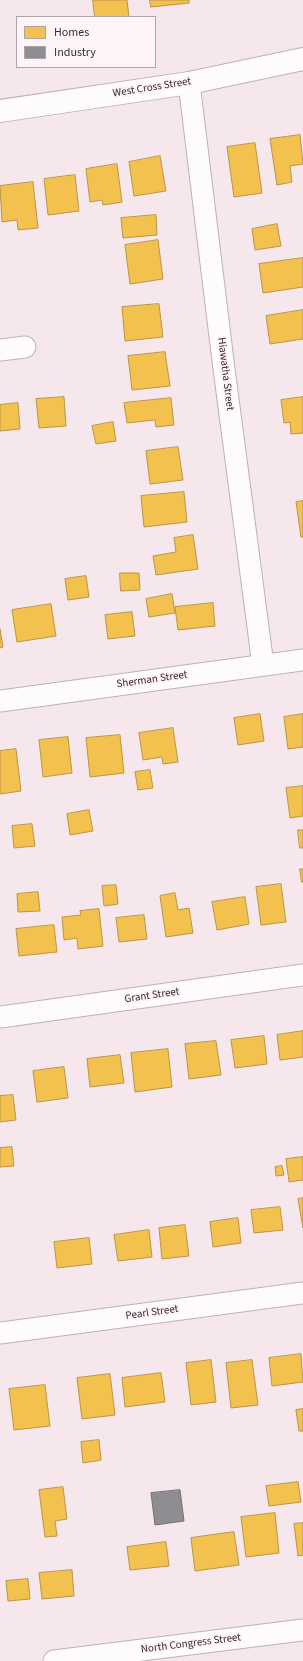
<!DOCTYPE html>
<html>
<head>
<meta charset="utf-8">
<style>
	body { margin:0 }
	#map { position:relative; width:303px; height:1661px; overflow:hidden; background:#f6e7ed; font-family:"Source Sans 3",sans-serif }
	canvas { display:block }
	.legend { position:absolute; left:16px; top:16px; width:140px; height:52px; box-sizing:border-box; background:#fef3f7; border:1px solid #aea4a8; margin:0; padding:5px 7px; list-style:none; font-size:12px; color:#372d31 }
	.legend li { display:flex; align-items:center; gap:8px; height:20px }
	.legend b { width:20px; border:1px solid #aea4a8 }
</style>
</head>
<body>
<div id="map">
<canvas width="303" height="1661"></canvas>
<ul class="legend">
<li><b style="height:11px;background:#f2c14e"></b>Homes</li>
<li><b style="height:11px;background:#8d8d92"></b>Industry</li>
</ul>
</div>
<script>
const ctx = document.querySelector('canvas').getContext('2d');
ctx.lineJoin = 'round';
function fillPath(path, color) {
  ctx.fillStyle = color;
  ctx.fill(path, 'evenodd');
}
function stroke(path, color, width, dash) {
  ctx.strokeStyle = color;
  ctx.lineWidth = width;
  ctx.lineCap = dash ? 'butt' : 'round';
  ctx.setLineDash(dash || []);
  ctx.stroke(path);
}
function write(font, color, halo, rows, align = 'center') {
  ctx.font = font + ' "Source Sans 3",sans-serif';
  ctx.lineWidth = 4;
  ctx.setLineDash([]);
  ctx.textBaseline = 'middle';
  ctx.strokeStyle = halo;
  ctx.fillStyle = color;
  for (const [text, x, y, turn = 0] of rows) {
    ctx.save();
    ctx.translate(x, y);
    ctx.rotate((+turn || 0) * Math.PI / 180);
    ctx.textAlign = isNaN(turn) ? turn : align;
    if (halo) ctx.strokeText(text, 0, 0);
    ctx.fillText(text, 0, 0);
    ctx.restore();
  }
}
const homes = new Path2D(`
	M93 0H127L129 17H95Z
	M150 0H189V3L151 7Z
	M300 135 303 164 290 166 292 182 277 185 270 139Z
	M255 143 262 193 234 197 227 147Z
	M160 156 166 191 134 196 129 162Z
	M117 164 122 202 103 205 102 200 90 202 86 169Z
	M75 175 79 211 48 215 44 179Z
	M33 182 38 228 18 230 17 220 2 222 0 186Z
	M156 215 157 235 123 238 121 218Z
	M277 224 281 246 255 250 252 229Z
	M158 240 163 279 130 284 125 245Z
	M303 258V287L263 293 259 264Z
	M159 304 163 337 125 341 122 307Z
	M303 310V339L270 344 266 316Z
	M165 352 170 386 132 390 128 356Z
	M64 397 66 426 39 428 36 399Z
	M303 397V433L291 434 290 422 284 423 281 400Z
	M171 398 174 425 156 427 155 420 127 423 124 403Z
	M18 403 20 429 0 431V405Z
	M113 422 116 441 96 444 92 426Z
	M178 447 183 480 150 484 146 451Z
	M184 492 187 522 144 527 141 496Z
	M303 501V537H301L296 502Z
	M193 535 198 569 156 575 153 556 176 552 174 538Z
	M120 573H139L140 590 121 591Z
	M86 576 89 597 68 600 65 579Z
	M172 594 175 613 149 617 146 599Z
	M213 603 215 626 178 630 175 607Z
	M51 604 56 636 17 642 12 610Z
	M132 612 135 636 108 639 105 615Z
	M0 629 3 647 0 648Z
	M260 714 264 741 238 745 234 718Z
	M303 714V747L288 749 284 717Z
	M173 728 178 762 163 764 162 757 143 760 139 733Z
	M120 735 124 773 90 777 86 738Z
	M68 737 72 773 43 777 39 740Z
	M16 749 21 791 0 794V751Z
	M150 770 153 788 138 790 135 772Z
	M303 786V816L290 818 286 788Z
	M89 810 93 831 70 835 67 814Z
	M32 824 35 846 14 848 12 826Z
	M298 830H303V848H300Z
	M300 869H303V882H302Z
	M281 884 286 922 261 925 256 887Z
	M116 885 118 904 104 906 102 886Z
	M38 892 40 911 18 912 17 894Z
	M175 893 178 910 189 908 193 933 166 937 160 896Z
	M245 897 249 924 217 930 212 902Z
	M99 909 103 946 78 949 77 938 64 940 62 917 81 915 80 911Z
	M144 915 147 939 119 942 116 918Z
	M54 925 57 952 19 956 16 929Z
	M303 1031V1057L280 1060 277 1035Z
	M264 1036 267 1064 235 1068 231 1040Z
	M216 1041 221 1075 189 1079 185 1044Z
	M168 1049 172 1087 135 1092 131 1053Z
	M120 1055 124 1083 90 1087 87 1059Z
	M64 1067 68 1098 37 1102 33 1071Z
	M13 1095 16 1120 0 1122V1096Z
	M12 1147 14 1166 0 1167V1148Z
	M303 1157V1180L289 1182 286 1159Z
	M282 1166 284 1175 276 1176 275 1167Z
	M303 1198V1228L298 1199Z
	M280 1207 283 1230 254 1233 251 1210Z
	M238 1218 241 1243 213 1247 210 1222Z
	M185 1225 189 1256 162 1259 159 1228Z
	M149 1230 152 1257 118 1261 114 1235Z
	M89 1238 92 1264 57 1268 54 1242Z
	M301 1354 303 1382 272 1386 269 1358Z
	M211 1360 216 1402 191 1405 186 1363Z
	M252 1360 258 1405 231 1408 226 1363Z
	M161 1373 165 1402 125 1407 122 1378Z
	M110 1374 115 1415 82 1419 77 1378Z
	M45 1385 50 1426 14 1430 9 1389Z
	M303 1409V1431H299L296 1410Z
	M99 1440 101 1460 83 1463 81 1442Z
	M298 1482 301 1502 269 1506 266 1486Z
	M63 1487 67 1519 55 1521 57 1536 45 1537 39 1490Z
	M275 1513 279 1553 246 1557 241 1517Z
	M303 1523V1555L298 1556 294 1524Z
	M234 1532 239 1565 195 1571 191 1538Z
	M166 1542 169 1566 130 1570 127 1547Z
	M72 1570 74 1596 42 1599 39 1573Z
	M28 1579 30 1599 8 1601 6 1581Z`);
const industry = new Path2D(`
	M180 1490 184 1521 155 1525 151 1493Z`);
const street = new Path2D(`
	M189 83 223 361 263 665
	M0 350 25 347
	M0 701 303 660
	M0 1017 303 975
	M0 1333 303 1293
	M54 1661 303 1630`);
const secondary = new Path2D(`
	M0 111 189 83 303 59`);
const streetNames = [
	["West Cross Street",152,88,-9],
	["Hiawatha Street",225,374,83],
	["Sherman Street",152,680,-8],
	["Grant Street",152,996,-8],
	["Pearl Street",152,1313,-8],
	["North Congress Street",191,1644,-7]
];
fillPath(homes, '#f2c14e');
stroke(homes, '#ba9545', 1);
fillPath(industry, '#8d8d92');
stroke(industry, '#737075', 1);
stroke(street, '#bdb2b6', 23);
stroke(secondary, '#bdb2b6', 24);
stroke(street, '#fefbfc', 21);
stroke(secondary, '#fefbfc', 22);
write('11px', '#372d31', '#fef3f7', streetNames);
</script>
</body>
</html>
